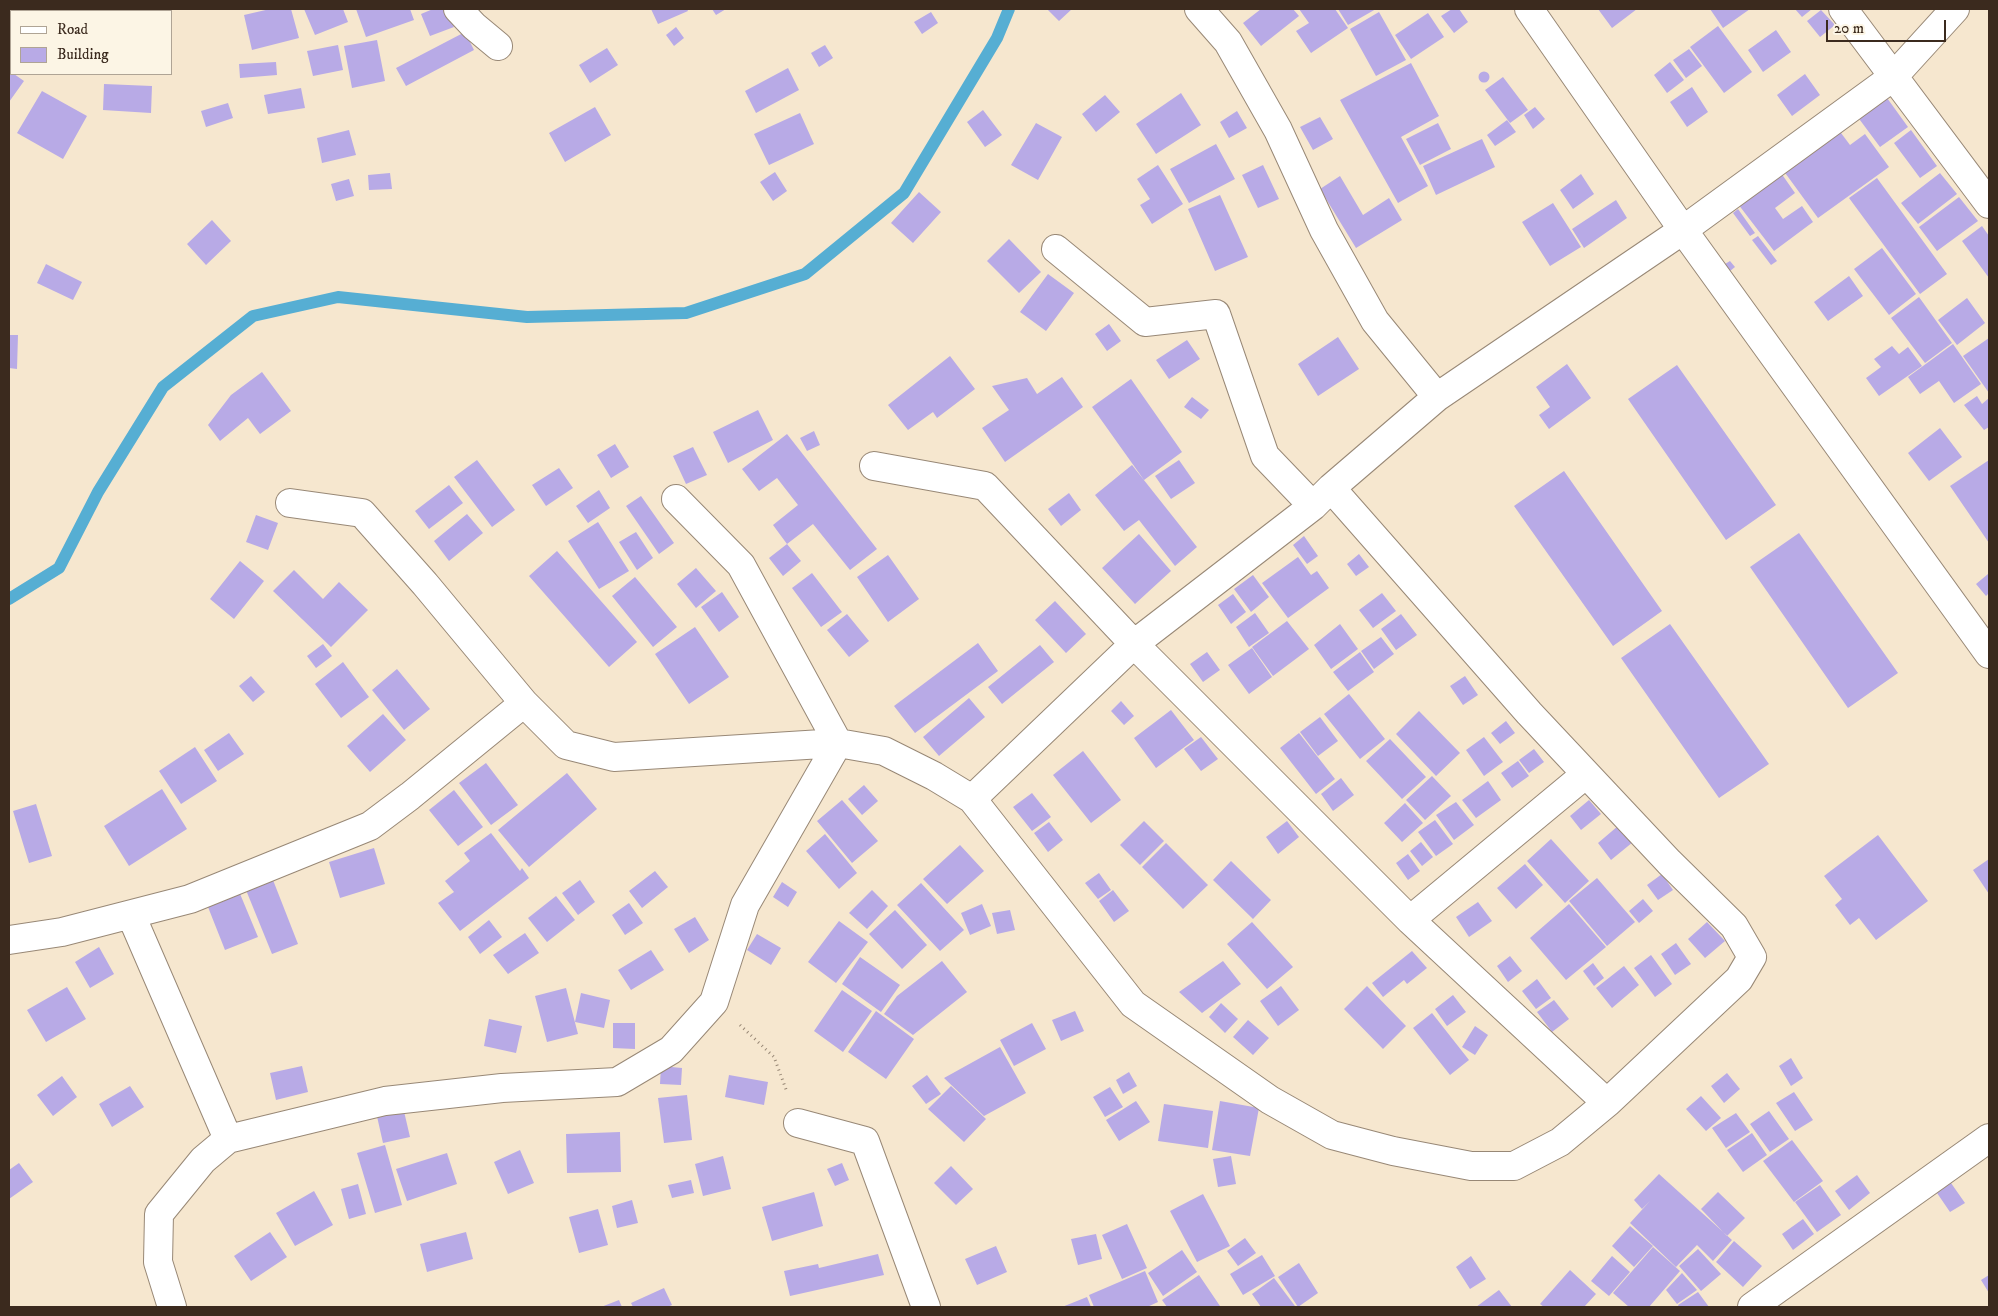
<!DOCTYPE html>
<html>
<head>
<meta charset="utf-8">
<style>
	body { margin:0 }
	#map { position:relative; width:1998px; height:1316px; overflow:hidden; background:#f6e7cf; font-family:"IM FELL DW Pica",serif }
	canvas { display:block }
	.frame { position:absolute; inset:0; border:10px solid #3b2a1e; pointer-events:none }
	.legend { position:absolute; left:10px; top:10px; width:162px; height:65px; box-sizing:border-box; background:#fcf5e5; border:1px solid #afa495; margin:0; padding:6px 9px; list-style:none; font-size:15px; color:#3b2a1e }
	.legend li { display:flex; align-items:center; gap:10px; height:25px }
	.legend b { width:25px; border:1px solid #afa495 }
	.scale { position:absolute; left:1826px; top:20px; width:120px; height:22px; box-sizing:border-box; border:2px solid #3b2a1e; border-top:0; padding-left:6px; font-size:15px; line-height:18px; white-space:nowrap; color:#3b2a1e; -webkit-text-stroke:4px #fcf5e5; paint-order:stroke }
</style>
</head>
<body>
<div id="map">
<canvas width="1998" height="1316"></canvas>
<div class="frame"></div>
<ul class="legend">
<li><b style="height:6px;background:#fff"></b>Road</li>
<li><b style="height:14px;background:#b8aae6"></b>Building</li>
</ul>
<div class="scale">20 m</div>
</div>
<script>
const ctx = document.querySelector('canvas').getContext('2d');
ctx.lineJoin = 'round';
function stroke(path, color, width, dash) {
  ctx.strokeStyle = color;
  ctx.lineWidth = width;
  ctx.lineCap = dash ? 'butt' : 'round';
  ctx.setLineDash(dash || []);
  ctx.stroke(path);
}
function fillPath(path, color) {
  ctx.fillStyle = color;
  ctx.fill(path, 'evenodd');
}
const stream = new Path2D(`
	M9 599 59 568 98 492 163 387 253 316 338 297 527 317 686 313 805 274 904 193 997 38 1009 9`);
const building = new Path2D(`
	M270 9H291L299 38 252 50 244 15Z
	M304 9H343L348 22 315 35Z
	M356 9H410L414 20 366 37Z
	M433 9H446L454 27 430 36 421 14Z
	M651 9H687L688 11 658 24Z
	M712 9H726L716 15Z
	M1047 9H1072L1059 21Z
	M1261 9H1293L1299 16 1261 46 1243 23Z
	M1299 9H1335L1348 28 1311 53 1296 31 1309 23Z
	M1338 9H1376L1348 25Z
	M1452 9H1459L1468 22 1454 33 1441 16Z
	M1598 9H1637L1612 28Z
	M1710 9H1750L1723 28Z
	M1795 9H1812L1802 17Z
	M1821 10 1835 25 1820 37 1807 21Z
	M931 12 938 23 922 34 914 22Z
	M1379 12 1406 60 1376 76 1350 29Z
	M1428 13 1444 37 1411 59 1395 35Z
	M1718 26 1752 72 1724 93 1690 47Z
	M676 27 684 38 674 46 666 35Z
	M1776 30 1791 52 1763 72 1748 50Z
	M465 32 474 50 406 86 396 68Z
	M377 40 385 81 352 88 344 46Z
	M338 45 343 70 313 76 307 51Z
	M825 45 833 58 819 67 811 53Z
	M607 48 618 65 590 83 579 65Z
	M1689 49 1702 66 1686 78 1673 60Z
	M276 62 277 75 240 78 239 64Z
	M1670 62 1684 80 1667 93 1654 75Z
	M1411 63 1439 116 1401 137 1428 186 1398 203 1340 100Z
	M788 68 799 90 756 113 745 91Z
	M9 70 11 74H14L24 81 9 102Z
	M1478.5 77a5.5 5.5 0 1 1 11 0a5.5 5.5 0 1 1-11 0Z
	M1805 74 1820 95 1792 116 1777 95Z
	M1503 77 1528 110 1510 123 1485 90Z
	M104 84 152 86 151 113 103 110Z
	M1692 87 1708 112 1687 127 1670 102Z
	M301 88 305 108 268 114 264 95Z
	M42 91 87 116 63 159 17 133Z
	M1882 91 1908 127 1880 147 1854 112Z
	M1181 93 1201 125 1156 154 1136 124Z
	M1105 95 1120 112 1096 132 1082 114Z
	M228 103 233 118 206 127 201 111Z
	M595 107 611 135 565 162 549 133Z
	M1535 107 1545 119 1533 129 1524 115Z
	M983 110 1002 135 985 147 967 122Z
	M1237 111 1247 128 1229 138 1220 122Z
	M800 113 814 144 769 165 754 134Z
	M1320 117 1333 139 1313 150 1300 127Z
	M1507 120 1516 132 1495 146 1487 135Z
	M1036 123 1062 137 1038 180 1011 165Z
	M1438 123 1451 149 1420 165 1406 139Z
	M1838 129 1850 145 1865 134 1889 167 1818 218 1783 170Z
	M349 130 356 155 322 163 317 138Z
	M1911 130 1937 166 1920 178 1894 143Z
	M1482 139 1495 167 1436 195 1423 166Z
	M1216 144 1235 179 1189 203 1170 169Z
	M1158 165 1183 204 1152 224 1140 205 1150 199 1137 179Z
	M1263 165 1279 199 1258 208 1242 175Z
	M775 172 787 191 773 201 760 182Z
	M390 173 392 189 369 190 368 175Z
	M1781 173 1795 193 1775 208 1783 219 1802 206 1813 222 1774 251 1738 204Z
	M1940 173 1957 194 1918 224 1901 203Z
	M1581 174 1594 194 1573 209 1560 190Z
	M1340 176 1363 215 1389 198 1402 220 1356 248 1320 189Z
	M1877 178 1947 274 1920 294 1849 198Z
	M349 179 354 196 336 201 331 184Z
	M919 192 941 212 913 243 891 223Z
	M1220 195 1248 257 1215 271 1188 209Z
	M1959 197 1978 221 1937 251 1919 227Z
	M1616 200 1627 218 1584 248 1572 229Z
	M1553 203 1581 247 1550 266 1522 222Z
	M1738 209 1755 233 1750 236 1733 213Z
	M212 220 231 241 206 265 187 244Z
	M1982 226 1989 236V278L1962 241Z
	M1758 236 1777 261 1771 265 1752 240Z
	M1009 239 1041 272 1019 293 987 261Z
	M1882 248 1916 294 1889 315 1854 269Z
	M1730 261 1735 267 1725 275 1720 267Z
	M46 264 82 282 73 300 37 283Z
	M1048 274 1074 293 1046 331 1020 312Z
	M1849 276 1863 296 1828 321 1814 302Z
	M1919 297 1952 343 1925 363 1891 318Z
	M1967 298 1985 323 1957 345 1938 320Z
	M1109 324 1121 341 1107 351 1095 334Z
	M9 335H18L17 369 9 368Z
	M1338 337 1359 369 1318 396 1298 364Z
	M1989 338V393L1963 356Z
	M1187 340 1200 359 1169 379 1156 360Z
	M1953 344 1981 384 1954 403 1939 381 1920 394 1908 377Z
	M1892 346 1899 354 1908 347 1922 366 1879 396 1866 378 1881 367 1874 359Z
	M950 356 975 389 937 418 933 412 908 430 888 405Z
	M1567 364 1591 398 1549 429 1539 415 1550 407 1536 387Z
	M1677 365 1776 505 1726 540 1628 399Z
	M262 372 291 411 260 434 248 418 220 441 208 425 231 395Z
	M1062 377 1083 407 1005 462 982 428 1009 410 992 386 1027 378 1037 394Z
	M1131 379 1182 452 1144 480 1092 407Z
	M1977 396 1982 404 1989 398V427L1984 430 1964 405Z
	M1192 397 1209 410 1201 419 1184 407Z
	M758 410 773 440 728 463 713 432Z
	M1940 428 1962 457 1929 481 1908 453Z
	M814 431 820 445 807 451 800 438Z
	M787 434 877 549 850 570 813 524 787 544 773 525 798 505 777 478 759 491 742 469Z
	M615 444 629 467 611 478 597 455Z
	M693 447 707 475 686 484 673 456Z
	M477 460 515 510 492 527 454 477Z
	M1179 460 1195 483 1171 499 1155 476Z
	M1989 460V543L1950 486Z
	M1132 465 1197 547 1175 566 1139 520 1124 531 1095 495Z
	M559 468 573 488 546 506 532 485Z
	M1564 471 1662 611 1613 646 1514 506Z
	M449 485 463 503 429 529 415 511Z
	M599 490 610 508 588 523 576 506Z
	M1069 493 1081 510 1061 526 1048 509Z
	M641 496 674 543 659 554 626 506Z
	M467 514 483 533 449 561 434 541Z
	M256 515 278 523 268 550 246 542Z
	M598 522 629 571 599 589 568 541Z
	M636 532 653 558 637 570 619 542Z
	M1799 533 1898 673 1848 708 1750 567Z
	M1139 534 1171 571 1135 604 1102 568Z
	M1304 536 1318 556 1307 564 1293 545Z
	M787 544 801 561 783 576 769 558Z
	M557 551 637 642 609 667 529 576Z
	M1359 554 1369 567 1356 576 1347 564Z
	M888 555 919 599 888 622 857 577Z
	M1298 557 1311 575 1317 571 1329 588 1288 618 1262 583Z
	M240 561 264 581 234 619 210 599Z
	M696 568 716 591 696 608 677 584Z
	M294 570 323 599 339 582 368 610 331 647 273 591Z
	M812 573 842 612 821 627 792 588Z
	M1988 574 1989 593 1986 596 1976 584Z
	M1253 575 1269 597 1251 612 1234 589Z
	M635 577 677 627 653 647 612 596Z
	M722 592 739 617 719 632 701 607Z
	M1382 593 1396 611 1373 628 1359 610Z
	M1233 594 1246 612 1231 624 1218 605Z
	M1055 601 1086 634 1066 653 1035 620Z
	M1255 613 1269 633 1249 647 1236 627Z
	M847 614 869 641 849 657 827 630Z
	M1401 614 1417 635 1396 650 1381 629Z
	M1287 621 1309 649 1273 676 1252 647Z
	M1340 624 1358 649 1331 669 1314 645Z
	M1670 624 1769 764 1719 798 1621 658Z
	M695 627 729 677 689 704 655 654Z
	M1381 637 1394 654 1374 669 1361 651Z
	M978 643 998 671 915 733 894 706Z
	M323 644 332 656 316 668 307 656Z
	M1040 645 1054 662 1002 704 988 687Z
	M1252 648 1272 677 1249 694 1228 665Z
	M1207 652 1220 670 1203 682 1190 664Z
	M1360 652 1374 672 1348 691 1333 672Z
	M343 662 369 697 341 718 315 684Z
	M397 669 430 709 404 730 372 690Z
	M251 676 265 692 253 702 239 686Z
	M1465 676 1478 695 1463 705 1450 686Z
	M1349 694 1385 739 1360 759 1324 714Z
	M969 698 985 717 939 756 923 737Z
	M1121 701 1134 716 1124 725 1111 711Z
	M1171 710 1194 740 1156 768 1134 738Z
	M1419 711 1460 753 1436 776 1396 734Z
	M383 714 406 740 370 772 347 746Z
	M1320 717 1338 741 1318 756 1300 732Z
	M1506 721 1515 733 1500 744 1491 733Z
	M229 733 244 754 218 771 204 750Z
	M1299 733 1335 779 1316 794 1280 748Z
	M1201 737 1218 759 1201 771 1184 749Z
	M1484 737 1503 762 1484 776 1466 750Z
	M1390 739 1426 777 1402 799 1366 761Z
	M195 747 217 781 181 804 159 771Z
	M1534 749 1544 762 1529 773 1519 760Z
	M1083 751 1121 800 1091 823 1053 775Z
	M1518 761 1529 776 1512 788 1501 773Z
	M486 763 518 805 491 825 459 783Z
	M567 773 597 809 529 867 498 830Z
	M1432 776 1451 796 1425 820 1406 800Z
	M1341 778 1354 795 1333 811 1321 794Z
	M1488 781 1501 800 1476 818 1462 800Z
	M864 785 878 801 862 815 848 799Z
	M162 789 187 829 129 866 104 826Z
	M454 790 483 827 458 846 429 810Z
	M1032 793 1051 817 1032 831 1013 807Z
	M842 800 878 841 852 863 817 821Z
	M1589 800 1601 814 1581 830 1570 816Z
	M1456 802 1474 825 1454 840 1436 815Z
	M1405 803 1423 823 1402 842 1384 823Z
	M36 804 52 856 29 863 13 811Z
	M1435 820 1453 844 1436 856 1418 832Z
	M1144 821 1164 841 1140 865 1120 845Z
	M1287 821 1299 837 1278 854 1266 837Z
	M1049 822 1063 840 1048 852 1034 833Z
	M1618 826 1633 842 1611 860 1598 843Z
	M491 833 520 871 522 868 529 878 460 931 438 903 454 892 445 881 470 861 464 853Z
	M825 834 857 873 839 889 806 851Z
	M1878 835 1928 901 1876 940 1859 918 1850 925 1835 905 1842 899 1824 876Z
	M1551 839 1589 881 1565 903 1527 861Z
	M1421 842 1433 857 1422 866 1410 851Z
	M1166 843 1208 885 1183 909 1142 867Z
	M960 845 984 871 947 904 923 879Z
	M374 848 385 884 340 898 329 862Z
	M1408 854 1420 871 1408 880 1396 863Z
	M1989 859V894L1973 870Z
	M1231 861 1271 900 1253 919 1213 880Z
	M1525 864 1543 885 1516 909 1497 888Z
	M655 871 668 887 642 908 629 891Z
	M1099 873 1111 890 1098 899 1085 883Z
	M1662 874 1673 890 1658 900 1647 885Z
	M1597 878 1635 922 1607 946 1569 901Z
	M273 880 298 944 272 954 246 890Z
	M580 880 595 902 578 915 562 893Z
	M782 882 797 892 788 907 773 897Z
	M921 883 964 930 940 951 897 905Z
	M238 889 258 937 225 950 206 902Z
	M872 890 888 906 867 929 849 913Z
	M1113 890 1129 911 1114 922 1099 901Z
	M556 896 575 920 547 942 528 918Z
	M1643 899 1653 911 1639 923 1629 911Z
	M1478 902 1492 921 1469 937 1456 917Z
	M629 903 643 923 625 935 612 915Z
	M982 904 991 926 970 935 961 913Z
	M1569 904 1606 947 1566 980 1530 938Z
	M895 910 927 945 902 969 869 934Z
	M1010 910 1015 930 997 934 992 913Z
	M695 917 709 940 689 953 674 929Z
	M489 920 502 937 480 954 468 937Z
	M839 921 868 942 836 983 808 962Z
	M1252 922 1293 967 1267 989 1227 944Z
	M1707 922 1725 941 1705 958 1688 939Z
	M525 933 539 953 508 974 493 955Z
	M757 934 781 948 771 965 747 950Z
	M1676 943 1691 964 1675 975 1661 954Z
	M99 947 114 974 90 988 75 962Z
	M651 950 664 970 631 990 618 970Z
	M1412 951 1427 968 1407 984 1404 980 1383 997 1372 983Z
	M1651 955 1672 984 1655 997 1634 968Z
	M1510 956 1522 971 1508 982 1497 966Z
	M860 957 900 985 881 1012 842 984Z
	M942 961 967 992 913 1035 884 1014 897 996Z
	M1223 961 1241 984 1202 1013 1179 992Z
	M1593 963 1604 978 1594 986 1583 971Z
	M1624 966 1639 985 1612 1008 1596 988Z
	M1537 979 1551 998 1536 1009 1522 991Z
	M1281 986 1299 1010 1278 1026 1260 1001Z
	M1367 986 1406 1026 1383 1049 1344 1009Z
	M67 987 86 1019 46 1042 27 1010Z
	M566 988 578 1034 547 1042 535 996Z
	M842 990 872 1011 843 1052 814 1031Z
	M581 993 610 1000 604 1028 575 1022Z
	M1453 995 1466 1012 1447 1026 1435 1009Z
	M1554 1000 1569 1019 1552 1032 1537 1012Z
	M1221 1003 1238 1019 1225 1033 1209 1017Z
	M876 1011 914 1039 886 1079 848 1052Z
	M1075 1011 1084 1031 1061 1041 1052 1020Z
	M1432 1013 1469 1060 1450 1075 1413 1028Z
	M489 1019 522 1026 516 1053 484 1046Z
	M1248 1020 1269 1038 1253 1055 1233 1037Z
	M613 1023H635V1049L613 1048Z
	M1032 1023 1046 1049 1014 1066 1000 1040Z
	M1475 1026 1488 1035 1475 1055 1462 1047Z
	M1000 1047 1026 1093 984 1116 944 1078Z
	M1791 1058 1803 1078 1791 1086 1779 1066Z
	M302 1066 308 1092 276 1100 270 1073Z
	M661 1066 682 1068 681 1085 660 1084Z
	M1129 1072 1137 1086 1123 1094 1116 1080Z
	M1727 1073 1740 1089 1724 1103 1711 1086Z
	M729 1075 768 1082 764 1105 725 1097Z
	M927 1075 941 1094 926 1104 912 1086Z
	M62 1076 77 1097 53 1116 37 1095Z
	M130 1086 144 1107 112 1127 99 1104Z
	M951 1086 986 1119 964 1142 928 1109Z
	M1110 1087 1123 1107 1105 1117 1093 1097Z
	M1794 1092 1813 1120 1795 1131 1776 1103Z
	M687 1095 692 1140 664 1143 658 1098Z
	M1701 1096 1721 1118 1706 1131 1686 1109Z
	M1136 1101 1150 1122 1119 1141 1106 1120Z
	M1220 1101 1259 1108 1250 1156 1212 1150Z
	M1164 1104 1213 1111 1208 1148 1158 1141Z
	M403 1107 410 1137 383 1143 376 1112Z
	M1769 1111 1789 1139 1770 1152 1750 1124Z
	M1736 1113 1750 1132 1726 1148 1712 1128Z
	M620 1132 621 1172 567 1173 566 1134Z
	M1752 1133 1767 1155 1743 1172 1727 1150Z
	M1792 1140 1823 1181 1794 1202 1763 1161Z
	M385 1145 402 1205 375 1213 357 1153Z
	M520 1150 534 1183 508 1194 494 1162Z
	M447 1153 457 1184 407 1201 396 1169Z
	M723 1156 731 1189 703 1196 695 1164Z
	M1231 1156 1236 1184 1218 1187 1213 1159Z
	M19 1163 33 1182 9 1199V1170Z
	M842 1163 849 1180 835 1186 827 1169Z
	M951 1166 973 1189 956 1205 934 1183Z
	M1659 1174 1732 1240 1713 1261 1697 1245 1676 1267 1630 1223 1650 1201 1642 1209 1634 1200Z
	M1857 1175 1870 1193 1849 1210 1835 1191Z
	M691 1180 694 1193 672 1198 668 1185Z
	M1951 1183 1965 1203 1950 1212 1937 1193Z
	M358 1184 366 1214 349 1219 341 1189Z
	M1820 1185 1841 1215 1817 1232 1795 1202Z
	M314 1191 333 1225 295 1246 276 1213Z
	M814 1192 823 1226 772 1241 762 1207Z
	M1718 1192 1745 1218 1727 1236 1701 1209Z
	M1203 1194 1230 1246 1197 1262 1170 1211Z
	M632 1200 638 1223 617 1228 612 1206Z
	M598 1209 608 1245 579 1253 569 1217Z
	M1803 1219 1814 1234 1793 1250 1782 1234Z
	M1127 1224 1147 1268 1122 1279 1102 1235Z
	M1630 1226 1653 1246 1634 1267 1612 1246Z
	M270 1232 287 1257 251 1281 234 1256Z
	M466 1232 473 1259 427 1272 420 1244Z
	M1096 1234 1102 1259 1078 1265 1071 1239Z
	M1245 1238 1256 1253 1238 1266 1227 1251Z
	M1734 1241 1762 1266 1743 1287 1716 1262Z
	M996 1246 1007 1272 977 1285 965 1259Z
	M1653 1247 1680 1271 1649 1307H1629L1613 1293Z
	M1698 1249 1721 1274 1701 1291 1679 1266Z
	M1182 1250 1197 1272 1163 1296 1148 1273Z
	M878 1254 884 1275 790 1296 784 1271 818 1264 819 1268Z
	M1262 1255 1275 1276 1243 1295 1230 1274Z
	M1471 1256 1486 1279 1470 1289 1456 1267Z
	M1612 1256 1630 1272 1609 1296 1591 1281Z
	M1299 1263 1318 1293 1298 1307 1278 1277Z
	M1570 1270 1596 1294 1584 1307H1544L1540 1304Z
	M1145 1271 1158 1302 1147 1307H1094L1089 1295Z
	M1682 1273 1697 1290 1677 1304 1666 1290Z
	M1199 1275 1220 1306 1217 1307H1167L1162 1300Z
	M1989 1275V1293L1981 1280Z
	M1274 1278 1295 1306 1293 1307H1261L1252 1294Z
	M664 1288 672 1305 667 1307H633L631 1303Z
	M1499 1290 1512 1307H1476Z
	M1698 1292 1709 1307H1679L1678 1305Z
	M1087 1297 1091 1307H1062Z
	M619 1300 622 1307H601Z`);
const path = new Path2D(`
	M740 1025 774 1057 787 1092`);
const street = new Path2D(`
	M458 9 474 26 498 46
	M1199 9 1228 42 1278 130 1324 230 1375 321 1437 397
	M1529 9 1683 230 1989 654
	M1843 9 1989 204
	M1056 249 1145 322 1216 314 1265 456 1313 506
	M874 466 985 486 1134 644 1410 920 1607 1103
	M290 503 362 513 425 584 524 703 566 745 614 757 838 743 884 751 934 776 972 799 1133 1004 1270 1100 1332 1135 1393 1151 1471 1166H1514L1560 1142 1607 1103 1739 979 1752 957 1734 926 1669 862 1529 713 1331 488
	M972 799 1134 644 1313 506 1331 488 1437 397 1683 230 1893 77 1955 9
	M131 915 228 1139
	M1410 920 1586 774
	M9 940 62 932 190 899 370 826 410 796 524 703
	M798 1123 865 1141 926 1307
	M172 1307 158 1262 159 1214 203 1160 228 1139 385 1101 502 1088 617 1082 671 1050 714 1002 745 905 838 743 741 565 676 499
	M1752 1307 1989 1138`);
stroke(stream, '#56aed3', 12);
fillPath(building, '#b8aae6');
stroke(street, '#988876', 30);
stroke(path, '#988876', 3, [1, 4]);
stroke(street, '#fff', 28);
</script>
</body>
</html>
